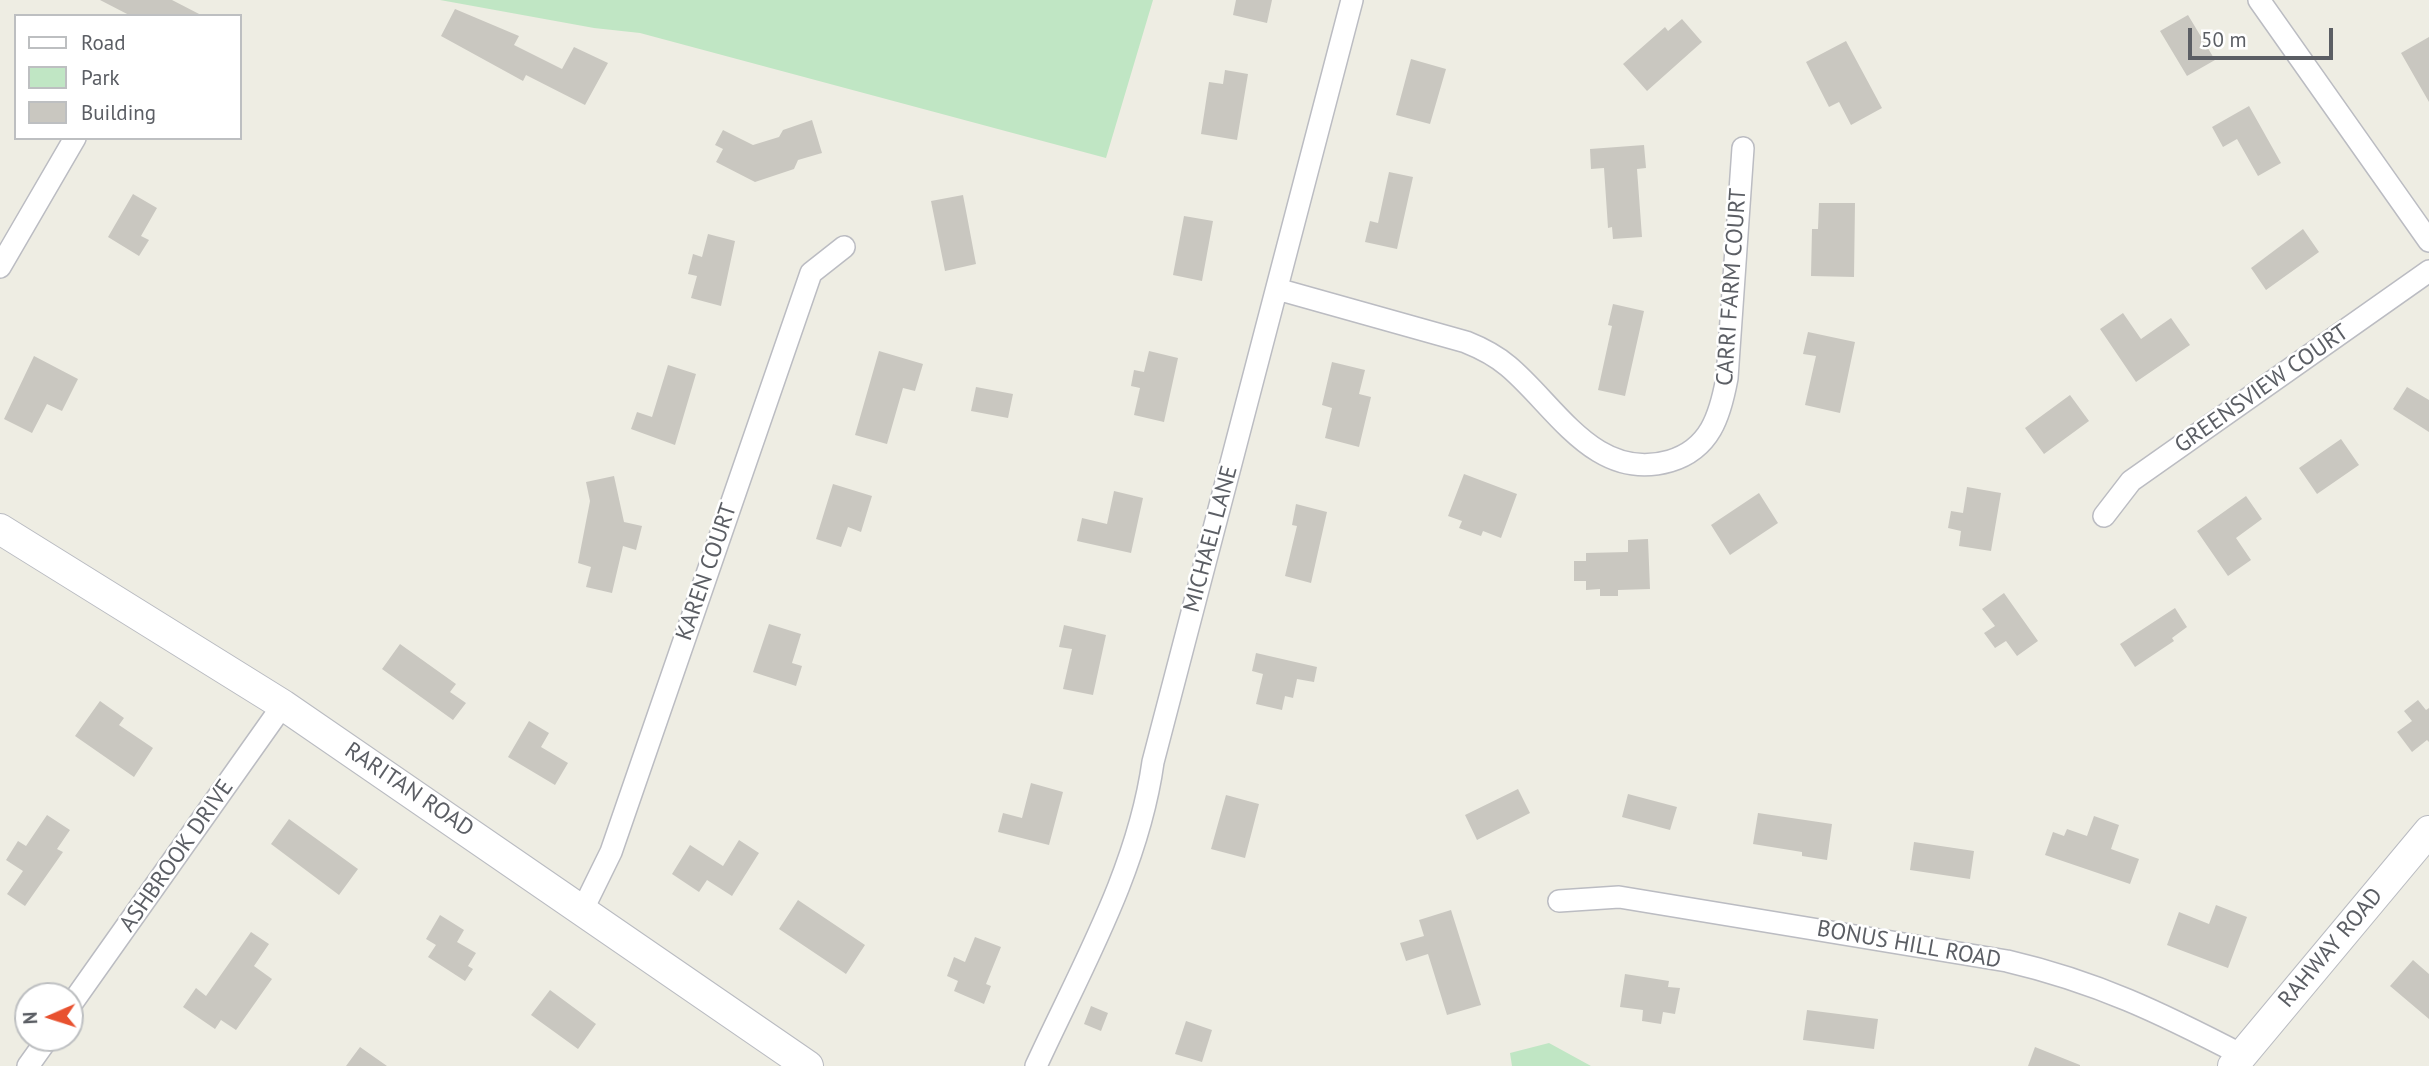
<!DOCTYPE html>
<html>
<head>
<meta charset="utf-8">
<style>
	body { margin:0 }
	#map { position:relative; width:2429px; height:1066px; overflow:hidden; background:#eeede3; font-family:"PT Sans",sans-serif }
	canvas { display:block }
	.legend { position:absolute; left:14px; top:14px; width:228px; height:126px; box-sizing:border-box; background:#fff; border:2px solid #bdbfc1; margin:0; padding:9px 12px; list-style:none; font-size:21px; color:#5b5e64 }
	.legend li { display:flex; align-items:center; gap:14px; height:35px }
	.legend b { width:35px; border:2px solid #bdbfc1 }
	.north { position:absolute; left:14px; top:982px; width:70px; height:70px; box-sizing:border-box; background:#fff; border:2px solid #bdbfc1; border-radius:50%; rotate:267deg; font-size:19px; font-weight:700; line-height:28px; text-align:center; color:#5b5e64 }
	.north::after { content:''; display:block; margin:auto; width:24px; height:32px; background:#e8512f; clip-path:polygon(50% 0,100% 100%,50% 72%,0 100%) }
	.scale { position:absolute; left:2188px; top:28px; width:145px; height:32px; box-sizing:border-box; border:4px solid #5b5e64; border-top:0; padding-left:9px; font-size:21px; line-height:24px; white-space:nowrap; color:#5b5e64; -webkit-text-stroke:5px #fff; paint-order:stroke }
</style>
</head>
<body>
<div id="map">
<canvas width="2429" height="1066"></canvas>
<ul class="legend">
<li><b style="height:9px;background:#fff"></b>Road</li>
<li><b style="height:19px;background:#c0e6c4"></b>Park</li>
<li><b style="height:19px;background:#c9c7c0"></b>Building</li>
</ul>
<div class="north">N</div>
<div class="scale">50 m</div>
</div>
<script>
const ctx = document.querySelector('canvas').getContext('2d');
ctx.lineJoin = 'round';
function fillPath(path, color) {
  ctx.fillStyle = color;
  ctx.fill(path, 'evenodd');
}
function stroke(path, color, width, dash) {
  ctx.strokeStyle = color;
  ctx.lineWidth = width;
  ctx.lineCap = dash ? 'butt' : 'round';
  ctx.setLineDash(dash || []);
  ctx.stroke(path);
}
function write(font, color, halo, rows, align = 'center') {
  ctx.font = font + ' "PT Sans",sans-serif';
  ctx.lineWidth = 5;
  ctx.setLineDash([]);
  ctx.textBaseline = 'middle';
  ctx.strokeStyle = halo;
  ctx.fillStyle = color;
  for (const [text, x, y, turn = 0] of rows) {
    ctx.save();
    ctx.translate(x, y);
    ctx.rotate((+turn || 0) * Math.PI / 180);
    ctx.textAlign = isNaN(turn) ? turn : align;
    if (halo) ctx.strokeText(text, 0, 0);
    ctx.fillText(text, 0, 0);
    ctx.restore();
  }
}
const green = new Path2D(`
	M440 0H1153L1106 158 640 33 594 28Z
	M1549 1043 1591 1066H1512L1510 1053Z`);
const building = new Path2D(`
	M100 0H172L203 16H131Z
	M1236 0H1272L1267 23 1233 15Z
	M455 9 519 36 514 45 562 69 574 47 608 63 585 105 526 75 523 81 441 36Z
	M2188 15 2215 60 2187 76 2160 31Z
	M1682 19 1702 42 1647 91 1623 64 1665 27 1668 31Z
	M2429 37V102L2401 53Z
	M1846 41 1882 108 1851 125 1839 102 1829 107 1806 62Z
	M1411 59 1446 69 1430 124 1396 115Z
	M1225 70 1248 74 1237 140 1201 134 1209 82 1223 84Z
	M2249 106 2281 163 2258 176 2237 139 2223 147 2212 127Z
	M812 120 822 153 798 160 794 169 755 182 716 162 723 149 715 145 723 130 753 145 779 137 783 130Z
	M1644 145 1646 168 1637 169 1642 237 1613 239 1612 227 1608 228 1604 168 1591 169 1590 149Z
	M1389 172 1413 177 1397 249 1365 242 1370 221 1378 223Z
	M133 194 157 208 141 236 149 240 139 256 108 237Z
	M963 195 976 264 945 271 931 201Z
	M1819 203H1855L1854 277 1811 276 1812 229H1818Z
	M1184 216 1213 221 1202 281 1173 275Z
	M2303 229 2319 252 2266 290 2251 268Z
	M708 234 735 241 721 306 691 298 697 276 688 274 693 254 702 257Z
	M1613 304 1644 311 1625 396 1598 390 1612 326 1608 325Z
	M2123 313 2141 339 2171 318 2190 345 2136 382 2100 329Z
	M1808 332 1855 342 1840 413 1805 405 1816 356 1803 354Z
	M879 351 923 364 915 391 903 388 887 444 855 435Z
	M1149 351 1178 358 1164 422 1134 415 1140 388 1131 386 1134 370 1144 372Z
	M34 356 78 379 62 411 47 404 32 433 4 419Z
	M1332 362 1365 370 1359 394 1371 397 1359 447 1325 438 1332 408 1322 405Z
	M668 365 696 374 675 445 631 429 637 412 652 417Z
	M976 387 1013 394 1008 418 971 411Z
	M2407 387 2429 400V432L2393 409Z
	M2070 395 2089 421 2044 454 2025 428Z
	M2341 439 2359 465 2317 494 2299 468Z
	M1464 474 1517 494 1501 538 1483 531 1481 536 1459 528 1462 521 1448 516Z
	M614 476 624 522 642 526 636 550 623 546 612 593 586 587 591 567 578 563 590 501 586 482Z
	M833 484 872 496 861 532 848 527 841 547 816 539Z
	M1967 487 2001 493 1991 551 1959 546 1961 531 1948 528 1951 511 1963 513Z
	M1114 491 1143 498 1131 553 1077 541 1082 518 1107 524Z
	M1759 493 1778 523 1730 555 1711 525Z
	M2246 496 2262 519 2236 538 2251 560 2228 576 2197 531Z
	M1296 504 1327 512 1311 583 1285 576 1297 526 1292 525Z
	M1648 539 1650 589 1618 590V596H1600V589L1586 590V581H1574V561H1586V553L1628 552V540Z
	M2004 593 2038 641 2017 656 2006 641 1995 648 1984 633 1995 626 1982 609Z
	M2175 608 2187 627 2172 638 2174 641 2135 667 2120 644Z
	M769 624 801 634 792 663 802 666 796 686 753 672Z
	M1064 625 1106 635 1093 695 1063 689 1072 649 1059 647Z
	M400 644 456 684 450 692 466 703 453 720 382 669Z
	M1256 653 1317 667 1314 682 1297 679 1293 698 1285 696 1282 710 1256 704 1263 674 1252 671Z
	M2418 700 2426 710 2429 708V742L2427 740 2412 752 2397 732 2412 721 2404 711Z
	M100 701 124 718 119 725 153 748 134 777 75 736Z
	M529 721 549 733 541 747 568 763 555 785 508 757Z
	M1031 783 1063 792 1049 845 998 832 1003 813 1022 818Z
	M1518 789 1530 813 1477 840 1465 815Z
	M1628 794 1677 807 1670 830 1622 817Z
	M1226 795 1259 804 1245 858 1211 849Z
	M1758 813 1832 824 1827 860 1802 856V852L1753 844Z
	M47 815 70 830 57 849 63 852 25 906 7 894 23 871 6 860 18 841 26 846Z
	M2094 816 2119 825 2111 849 2139 859 2130 884 2045 855 2053 832 2064 836 2067 829 2087 836Z
	M289 819 358 869 339 895 271 844Z
	M739 840 759 853 732 896 707 880 699 892 672 874 690 845 723 866Z
	M1914 842 1974 851 1970 879 1910 870Z
	M798 900 865 945 846 974 779 929Z
	M2216 905 2247 917 2228 968 2167 945 2179 912 2209 924Z
	M1451 910 1481 1005 1447 1015 1428 954 1406 961 1400 943 1424 936 1419 920Z
	M440 915 464 930 457 942 476 953 468 966 473 969 465 981 428 957 436 945 426 939Z
	M251 932 269 944 254 966 272 979 236 1030 221 1020 215 1029 183 1007 196 988 206 996Z
	M975 937 1001 947 986 984 991 986 984 1004 954 991 958 981 947 976 954 957 965 962Z
	M2413 960 2429 974V1019L2390 986Z
	M1625 974 1669 981 1668 987 1680 988 1675 1014 1663 1012 1661 1024 1642 1021 1643 1010 1620 1007Z
	M550 990 596 1024 578 1049 531 1015Z
	M1091 1006 1108 1013 1101 1031 1084 1024Z
	M1807 1010 1878 1019 1874 1049 1803 1040Z
	M1186 1021 1212 1030 1202 1062 1175 1054Z
	M360 1047 387 1066H346Z
	M2035 1047 2080 1065V1066H2028Z`);
const street = new Path2D(`
	M2259 0 2429 241
	M0 267 75 138
	M1277 289 1466 342C1481 348 1495 355 1508 366 1556 406 1595 483 1670 461 1710 449 1720 416 1727 378L1743 148
	M2104 516 2131 481 2429 271
	M1559 901 1619 897 2007 961C2097 982 2161 1013 2242 1055
	M583 909 611 852 811 273 844 247
	M70 1006 283 705
	M28 1066 48 1038
	M1036 1066C1081 968 1138 870 1153 762L1352 0`);
const secondary = new Path2D(`
	M0 529 283 705 808 1066
	M2233 1066 2429 831`);
const streetNames = [
	["CARRI FARM COURT",1732,287,-86],
	["GREENSVIEW COURT",2262,389,-35],
	["MICHAEL LANE",1211,539,-75],
	["KAREN COURT",707,572,-71],
	["RARITAN ROAD",409,790,34],
	["ASHBROOK DRIVE",177,856,-55],
	["BONUS HILL ROAD",1909,945,10],
	["RAHWAY ROAD",2331,948,-50]
];
fillPath(green, '#c0e6c4');
fillPath(building, '#c9c7c0');
stroke(street, '#bbbcc2', 24);
stroke(secondary, '#b9bbc1', 32);
stroke(street, '#fff', 21);
stroke(secondary, '#fff', 30);
write('23px', '#5b5e64', '#fff', streetNames);
</script>
</body>
</html>
